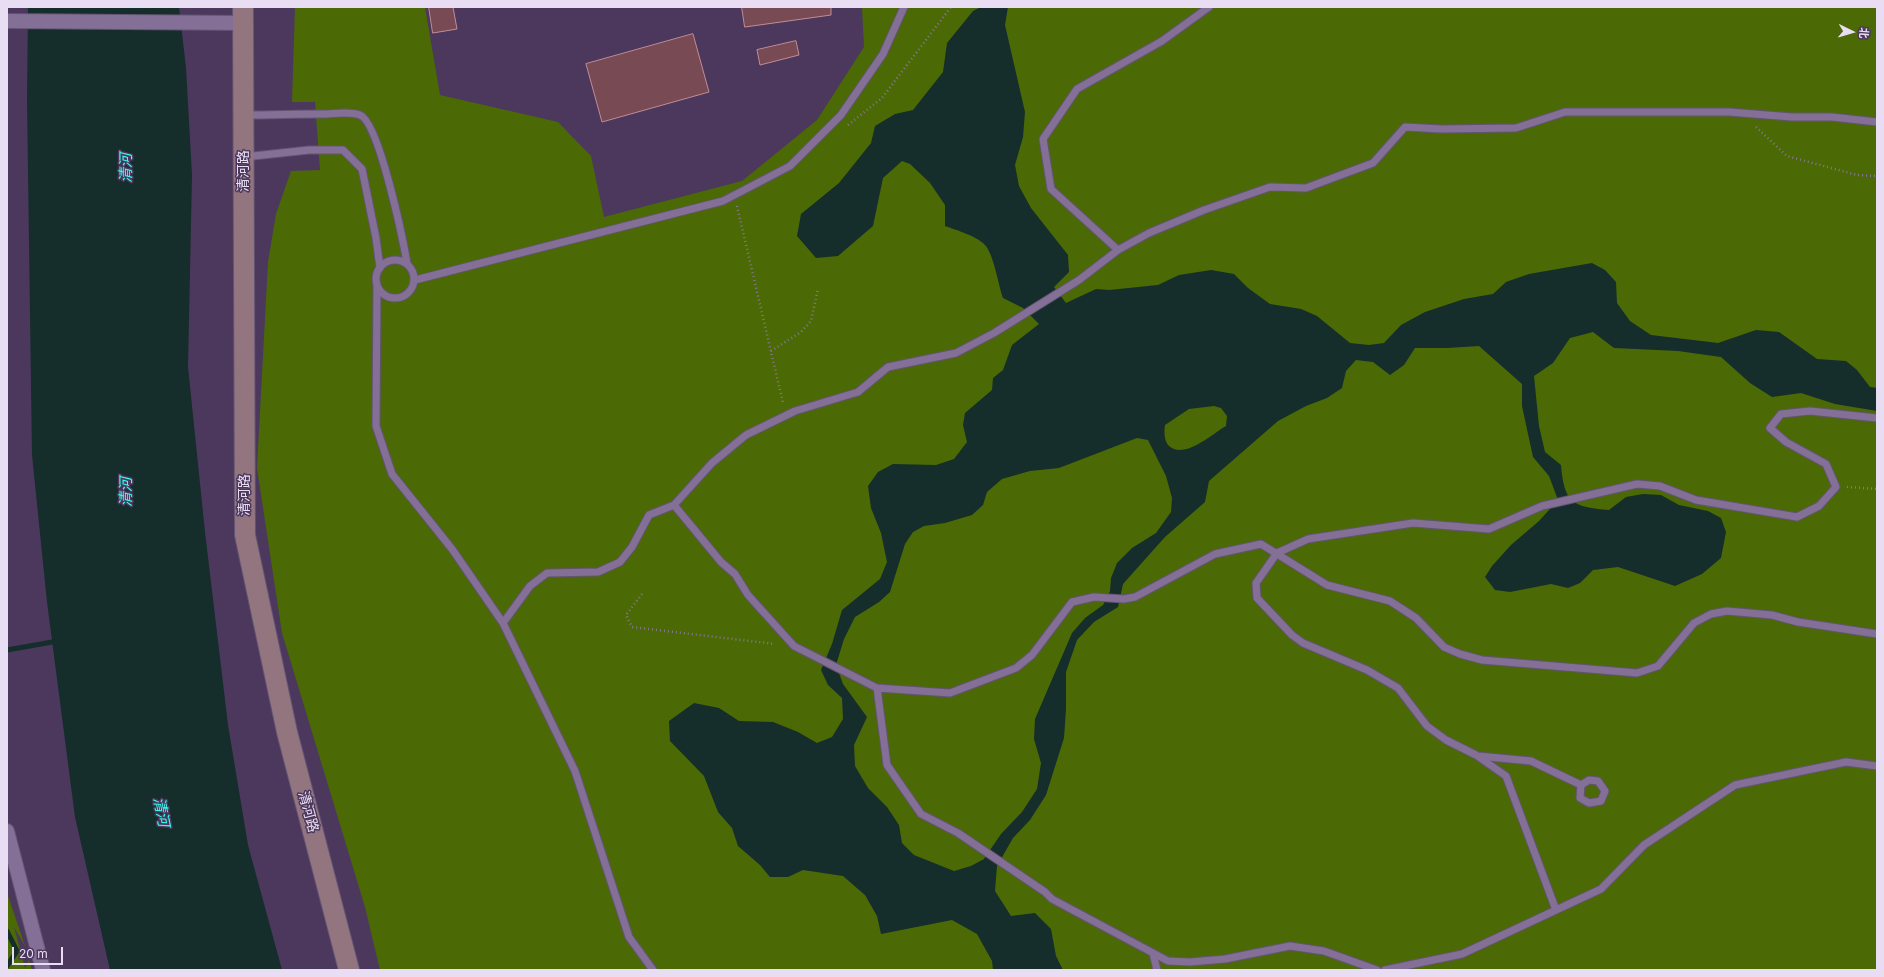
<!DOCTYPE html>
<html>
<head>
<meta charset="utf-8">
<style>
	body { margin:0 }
	#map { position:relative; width:1884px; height:977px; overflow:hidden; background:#4b385c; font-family:Inter,"Noto Sans SC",sans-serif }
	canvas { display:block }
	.frame { position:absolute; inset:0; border:8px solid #e8ddf3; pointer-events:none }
	.north { position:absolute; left:1832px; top:12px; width:40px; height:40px; -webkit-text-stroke:3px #4b385c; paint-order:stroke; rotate:95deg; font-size:11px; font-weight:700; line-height:16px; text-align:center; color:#e8ddf3 }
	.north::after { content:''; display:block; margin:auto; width:14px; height:18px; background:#e8ddf3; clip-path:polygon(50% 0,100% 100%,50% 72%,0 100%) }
	.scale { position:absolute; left:12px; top:947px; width:51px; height:18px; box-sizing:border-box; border:2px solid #e8ddf3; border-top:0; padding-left:5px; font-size:12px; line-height:14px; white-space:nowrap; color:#e8ddf3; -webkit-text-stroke:3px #4b385c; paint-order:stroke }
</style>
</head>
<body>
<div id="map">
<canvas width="1884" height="977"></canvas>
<div class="frame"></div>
<div class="north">北</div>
<div class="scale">20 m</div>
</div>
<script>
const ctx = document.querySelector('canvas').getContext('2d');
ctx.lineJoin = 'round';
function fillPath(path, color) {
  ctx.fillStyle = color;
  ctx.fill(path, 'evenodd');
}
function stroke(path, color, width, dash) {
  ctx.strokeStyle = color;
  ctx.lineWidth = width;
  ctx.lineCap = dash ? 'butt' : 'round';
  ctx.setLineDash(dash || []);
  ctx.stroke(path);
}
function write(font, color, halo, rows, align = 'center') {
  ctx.font = font + ' Inter,"Noto Sans SC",sans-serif';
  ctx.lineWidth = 3;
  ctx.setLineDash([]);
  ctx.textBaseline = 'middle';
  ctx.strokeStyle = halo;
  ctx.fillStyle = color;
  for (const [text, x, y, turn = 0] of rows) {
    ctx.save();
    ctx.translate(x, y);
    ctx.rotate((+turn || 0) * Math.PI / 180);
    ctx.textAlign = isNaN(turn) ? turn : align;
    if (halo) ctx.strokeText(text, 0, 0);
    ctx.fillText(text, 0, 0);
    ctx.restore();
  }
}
const green = new Path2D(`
	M295 7H425L440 95 558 122 591 156 604 217 742 181 817 120 864 47 862 7H1877V970H380L365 907 282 633 257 468 268 262 276 214 291 171 320 170 315 102H292Z
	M7 893 25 946 14 927 25 968 29 960 32 970H7Z`);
const water = new Path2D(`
	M28 7H179L186 68 192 175 188 367 205 532 228 725 248 845 282 970H110L75 817 47 602 32 455 27 100Z
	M981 7H1008L1005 25 1025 112 1023 137 1015 165 1019 186 1031 208 1068 255 1069 272 1054 287 1066 303 1096 289 1109 290 1158 285 1179 275 1211 270 1234 274 1248 288 1270 304 1301 309 1317 316 1350 343 1369 345 1384 343 1401 325 1425 312 1464 299 1493 294 1506 282 1529 274 1592 263 1605 270 1616 282 1617 303 1630 321 1651 335 1718 343 1756 330 1779 332 1817 359 1846 361 1857 370 1870 387 1877 388V411L1835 404 1801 393 1772 397 1750 383 1721 357 1678 351 1614 348 1593 332 1570 338 1553 363 1534 376 1539 426 1545 452 1561 465C1564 503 1573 507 1609 510L1626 497 1643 494 1661 495 1679 505 1708 511 1721 518 1726 532 1721 558 1702 574 1675 586 1618 567 1593 570 1580 583 1568 588 1551 584 1510 592 1495 590 1485 577 1492 566 1511 545 1539 521 1558 500 1549 476 1533 457 1522 406V384L1479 346 1447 348H1415L1404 365 1390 375 1373 362 1356 360 1346 371 1342 388 1327 398 1306 406 1278 421 1209 481 1205 502 1165 537 1123 584 1118 607 1094 622 1077 640 1066 672V709L1064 738 1046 795 1030 820 1013 838 997 866 995 891 1011 916 1035 913 1051 929 1056 956 1063 970H993L992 961 977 934 952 920 881 934 877 916 865 895 843 876 803 870 788 877H770L760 865 738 846 732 828 718 812 704 776 670 741 669 721 694 703 719 708 739 721 773 722 798 732 817 743 832 737 843 719 842 698 828 685 821 670 832 644 842 610 880 579 887 562 881 533 871 508 868 486 878 472 893 464 936 465 954 459 967 442 963 425 965 413 992 390 993 378 1003 370 1012 345 1039 324 1023 308 1003 298C998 284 994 255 985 245 977 236 956 230 945 226V205L930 183 910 164 902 161 883 178 873 226 838 256 816 258 797 236 801 214 839 183 871 143 875 126 895 114 913 110 943 72 947 43 973 11ZM1214 406 1221 408 1227 416 1226 426C1212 434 1184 460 1169 446 1164 441 1164 432 1165 425L1189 409ZM1137 438 1148 440 1166 476 1172 498 1171 512 1156 533 1132 548 1117 563 1111 578 1110 591 1103 605 1085 618 1072 633 1035 719 1034 739 1041 763 1037 789 1022 812 1001 834 984 859 971 866 954 871 914 855 902 843 899 825 887 807 868 788 855 766 854 745 867 717 843 684 836 665 844 639 855 617 879 602 890 592 905 544 913 532 924 526 945 523 972 515 983 505 987 492 1002 479 1030 471 1059 468Z`);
const stream = new Path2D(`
	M7 650 58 641
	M7 931 17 951 7 966`);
const building = new Path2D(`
	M429 7H453L457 29 433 33Z
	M742 7H831V15L745 27Z
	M693 34 709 92 602 122 586 64Z
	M796 41 799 55 760 65 757 50Z`);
const path = new Path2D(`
	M848 125 882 98 951 7
	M1756 127 1787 156 1857 175 1877 176
	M737 206 783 403
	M771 351 801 332 811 321 818 289
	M1847 487 1877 489
	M642 594 626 615 632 627 775 644`);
const lane = new Path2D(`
	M244 115C271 115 297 114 323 114 334 114 349 111 360 115 379 122 403 240 407 263
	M244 157 309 150H343L362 169 376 238 380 268
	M1118 250 1051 189 1043 139 1077 89 1162 41 1209 7
	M376 279a19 19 0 1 1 38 0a19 19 0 1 1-38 0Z
	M415 280 723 201 790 166 841 115 883 54 904 7
	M377 284 376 426 392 474 452 549 503 623 575 771 629 937 653 970
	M674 505 721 562 735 574 748 595 794 646 877 688 950 693 1016 668 1032 655 1072 602 1094 597 1124 599 1135 597 1215 554 1261 544 1327 585 1390 601 1416 618 1444 647 1460 654 1482 660 1637 673 1658 666 1694 623 1711 614 1727 611 1772 615 1798 622 1877 634
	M503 623 530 586 547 573 598 572 620 562 632 547 649 515 674 505 712 463 746 435 795 411 858 392 888 367 956 353 994 333 1079 280 1118 250 1149 233 1204 210 1270 187 1306 188 1373 163 1405 127 1441 129 1516 128 1565 112H1729L1792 117H1832L1877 122
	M877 688 887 765 921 814 958 833 1045 892 1052 899 1168 961 1190 962 1225 959 1290 946 1324 951 1377 970
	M1478 756 1531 761 1581 785 1589 780 1598 781 1605 791 1601 801 1589 803 1580 798 1581 785
	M1556 910 1506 776 1476 755 1446 740 1427 726 1398 688 1367 670 1303 643 1292 635 1257 598 1256 583 1277 553 1308 539 1413 523 1489 529 1542 506 1637 484 1660 486 1696 500 1797 517 1819 506 1836 487 1826 464 1786 442 1770 428 1781 414 1810 411 1877 418
	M1153 953 1157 970
	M1385 970 1462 954 1601 889 1644 845 1735 785 1846 762 1877 766`);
const street = new Path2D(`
	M7 21 243 23
	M7 831 43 970`);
const secondary = new Path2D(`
	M243 7 245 535 287 732 349 970`);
const streetNames = [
	["清河路",244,171,-90],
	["清河路",245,495,-90],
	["清河路",308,812,75]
];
const waterNames = [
	["清河",126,168,-90],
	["清河",126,492,-90],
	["清河",161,812,79]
];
fillPath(green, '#4b6a05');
fillPath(water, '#152d2b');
stroke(stream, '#152d2b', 5);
fillPath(building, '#784a53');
stroke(building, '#c18d96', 1);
stroke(lane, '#645473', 9);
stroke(street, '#645473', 16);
stroke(secondary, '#645473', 22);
stroke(path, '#867694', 2.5, [1, 3]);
stroke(lane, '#846f97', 7);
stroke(street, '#846f97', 14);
stroke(secondary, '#937580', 20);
write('14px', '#e8ddf3', '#4b385c', streetNames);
write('italic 15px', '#3bfef0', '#4b385c', waterNames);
</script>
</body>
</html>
